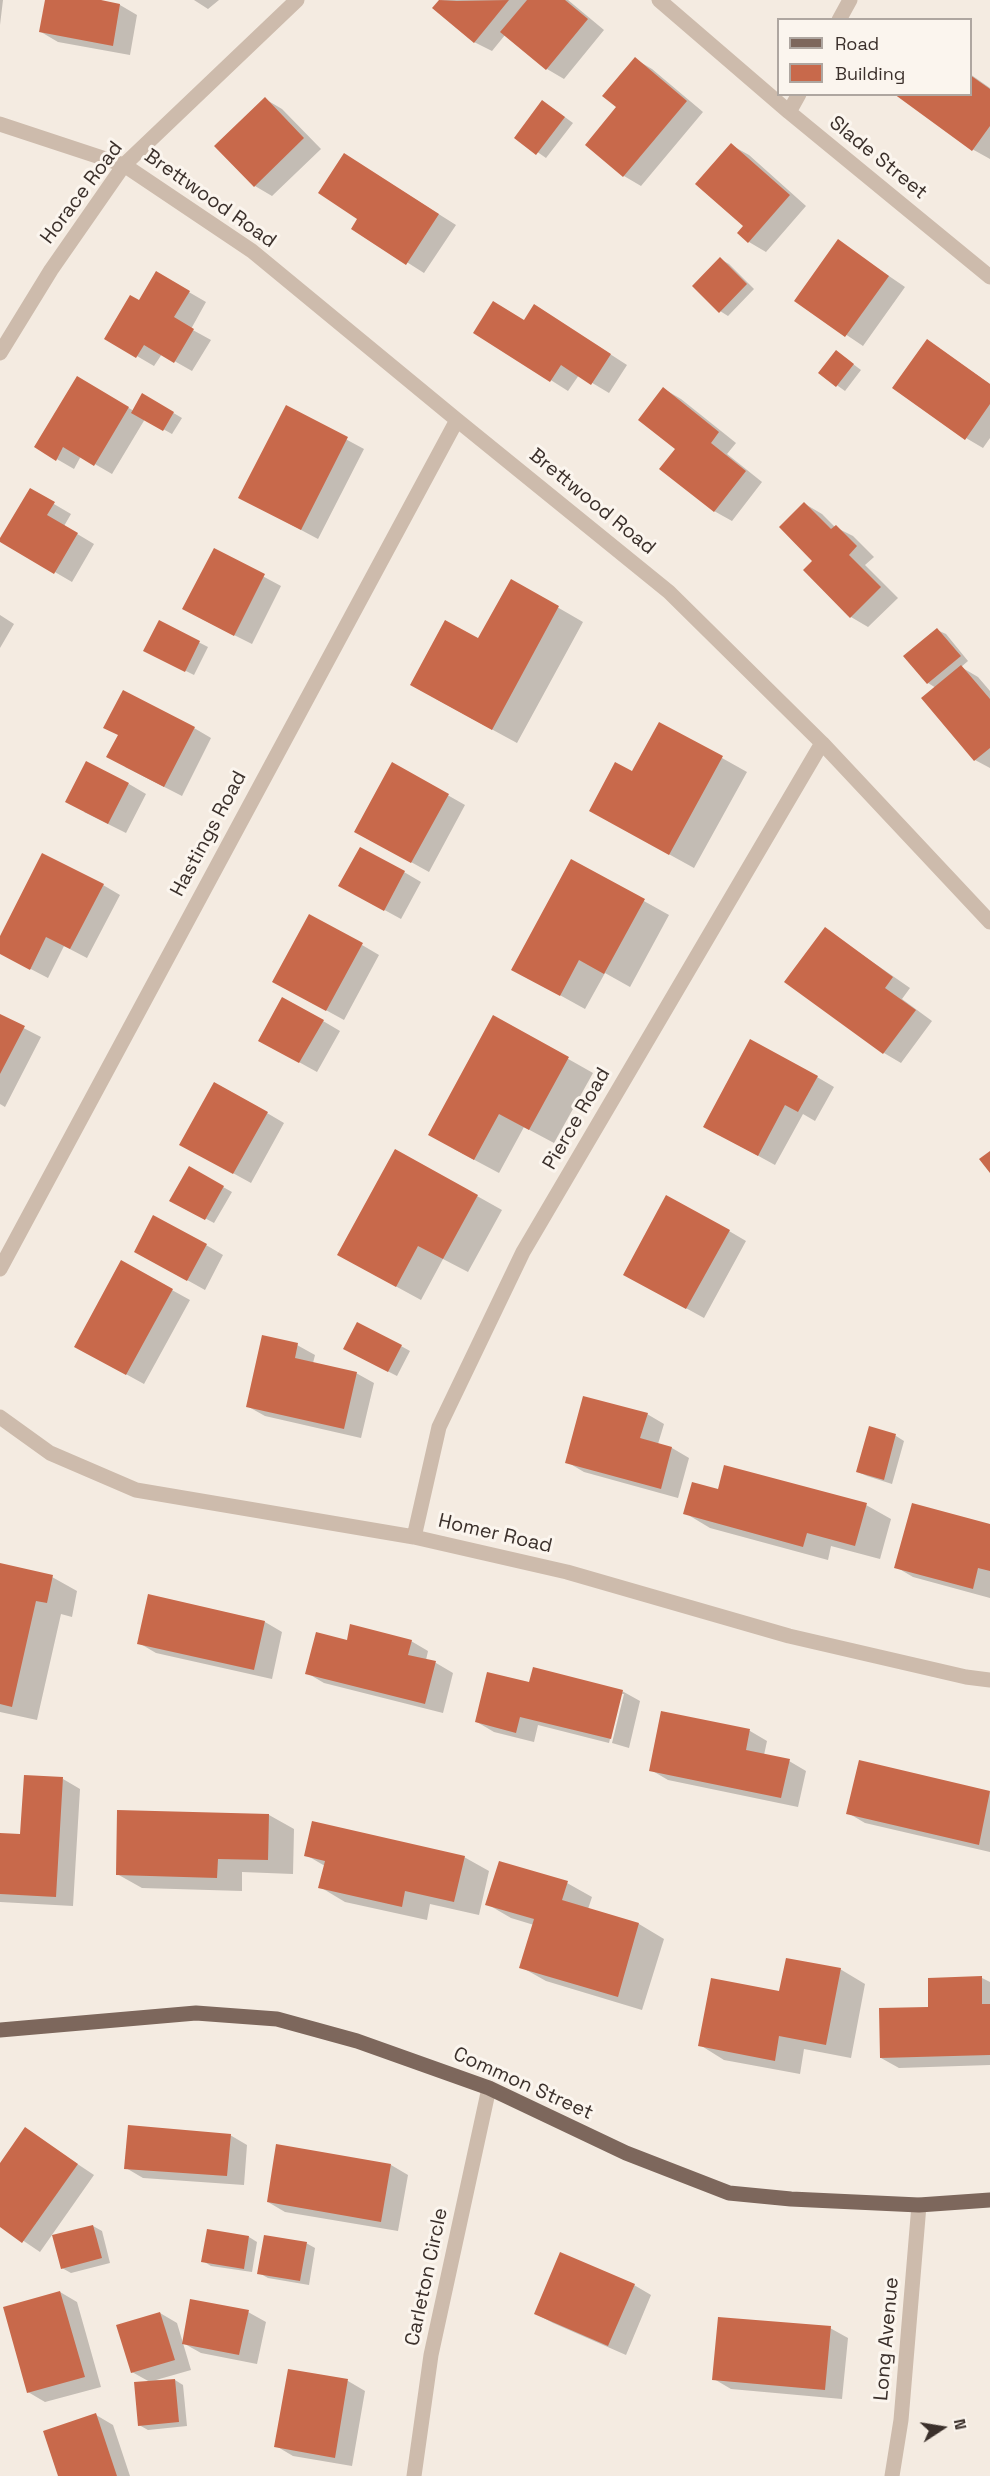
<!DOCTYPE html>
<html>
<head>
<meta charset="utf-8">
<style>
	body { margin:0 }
	#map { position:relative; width:990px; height:2476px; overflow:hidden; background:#f4ebe1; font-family:"Space Grotesk",sans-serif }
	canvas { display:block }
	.legend { position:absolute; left:777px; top:18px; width:195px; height:78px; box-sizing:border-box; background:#fbf5ee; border:2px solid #aea6a0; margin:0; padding:8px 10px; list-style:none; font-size:18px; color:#3b302b }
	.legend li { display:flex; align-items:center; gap:12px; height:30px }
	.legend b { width:30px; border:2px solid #aea6a0 }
	.north { position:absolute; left:912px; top:2398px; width:60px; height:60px; -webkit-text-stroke:4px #fbf5ee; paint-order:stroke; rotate:78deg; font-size:16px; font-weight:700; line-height:24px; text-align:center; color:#3b302b }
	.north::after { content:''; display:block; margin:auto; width:21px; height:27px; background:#3b302b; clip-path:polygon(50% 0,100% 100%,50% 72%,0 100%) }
</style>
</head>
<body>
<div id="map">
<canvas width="990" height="2476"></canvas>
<ul class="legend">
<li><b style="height:8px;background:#7d675c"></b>Road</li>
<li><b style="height:16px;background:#c8694b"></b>Building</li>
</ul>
<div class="north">N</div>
</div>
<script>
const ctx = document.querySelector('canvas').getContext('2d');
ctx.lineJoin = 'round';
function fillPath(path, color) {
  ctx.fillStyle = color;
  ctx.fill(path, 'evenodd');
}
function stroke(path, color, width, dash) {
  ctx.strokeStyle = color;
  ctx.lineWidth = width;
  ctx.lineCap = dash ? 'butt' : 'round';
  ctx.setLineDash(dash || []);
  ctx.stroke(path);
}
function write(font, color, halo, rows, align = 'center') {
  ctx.font = font + ' "Space Grotesk",sans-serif';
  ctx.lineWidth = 6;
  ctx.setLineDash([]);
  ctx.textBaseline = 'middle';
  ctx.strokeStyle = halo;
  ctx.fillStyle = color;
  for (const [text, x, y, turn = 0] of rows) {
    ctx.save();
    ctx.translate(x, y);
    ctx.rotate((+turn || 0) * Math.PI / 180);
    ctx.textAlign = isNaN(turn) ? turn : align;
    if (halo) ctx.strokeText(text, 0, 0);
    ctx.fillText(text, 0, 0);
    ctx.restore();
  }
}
const shadow = new Path2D(`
	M0 0H3L0 25Z
	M47 0H98L120 5 137 15 130 55 58 42 41 32Z
	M194 0H219L208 9Z
	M441 0H568L604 30 564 79 547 69 505 35 492 51 474 42 434 8Z
	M635 59 652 69 703 112 641 186 624 176 587 145 618 107Z
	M970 74 990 88V159L972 149Z
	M265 99 282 109 321 149 272 196 255 186 216 146Z
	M551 107 573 123 546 158 516 137Z
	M731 145 749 155 806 206 766 252 749 242Z
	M361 165 456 225 424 273 353 228 359 219Z
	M838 241 905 287 863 346 796 301Z
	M720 259 729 264 754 289 728 316 720 311Z
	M156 273 206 302 191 329 211 340 192 371 162 354 154 366 106 338 139 302Z
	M551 316 627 365 609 393 579 375 568 391 475 332Z
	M927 341 990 384V438L983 448 966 438Z
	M837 352 861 370 845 391 820 373Z
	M77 378 134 411 143 395 182 418 172 434 145 419 112 474 81 456 74 469 36 447Z
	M664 389 681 399 736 443 727 454 762 482 732 521 714 511 677 449Z
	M286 407 364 449 318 539 258 507Z
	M30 490 71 514 64 526 94 544 72 582 0 540Z
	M805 504 822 514 835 527 853 536 874 557 865 565 898 598 868 627 851 617 815 561Z
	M214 550 281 586 252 644 202 619Z
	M512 581 583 622 517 743 436 699 479 640Z
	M0 615 14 624 0 648Z
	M159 622 208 647 194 675 154 655Z
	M937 630 946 634 968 661 961 667 978 677 990 691V768L975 760 936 688 928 683Z
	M194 728 211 738 182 796 125 767 119 736Z
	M722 758 747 772 694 868 616 825 633 773Z
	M393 764 465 805 429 872 373 841Z
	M129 784 146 794 126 833 84 812Z
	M572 861 669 915 630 987 605 973 585 1009 538 983Z
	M404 872 421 882 401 919 357 895Z
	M103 885 120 895 87 958 64 946 48 978 0 953V939Z
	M825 929 910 988 902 999 932 1021 901 1063 884 1053 786 982Z
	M362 945 379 955 344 1020 291 991Z
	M0 1016 41 1037 5 1107 0 1104Z
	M494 1017 593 1073 554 1143 524 1127 499 1173 454 1149Z
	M323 1021 340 1031 317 1072 277 1050Z
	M817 1077 834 1087 815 1121 803 1114 775 1165 722 1136Z
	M267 1113 284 1123 251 1183 198 1154Z
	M189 1168 232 1192 214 1223 171 1200Z
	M477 1196 502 1210 468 1272 443 1259 421 1300 364 1269Z
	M729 1231 746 1241 704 1318 642 1284Z
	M206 1245 223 1255 205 1290 153 1261Z
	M121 1262 190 1300 144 1384 93 1356Z
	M297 1345 315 1355 313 1363 356 1373 374 1383 361 1438 265 1416 247 1406Z
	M401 1346 410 1351 397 1376 354 1354Z
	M647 1414 664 1424 658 1444 672 1448 689 1458 678 1498 584 1472 567 1462Z
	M870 1428 896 1436 904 1441 892 1484 867 1476 858 1472Z
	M719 1491 866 1505 891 1519 880 1559 831 1546 828 1560 710 1528 685 1513Z
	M990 1526V1598L913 1577 896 1567Z
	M0 1565 52 1577 77 1591 72 1617 61 1614 37 1720 0 1712Z
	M150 1596 265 1622 282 1632 272 1679 156 1653 139 1643Z
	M411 1641 428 1651 426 1660 436 1663 453 1673 443 1713 324 1683 307 1673 348 1642Z
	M530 1684 622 1691 640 1701 629 1748 612 1743 624 1694H621L609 1743 538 1725 534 1742 494 1732 477 1722Z
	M663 1712 750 1731 767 1741 764 1755 789 1761 806 1771 798 1807 668 1780 651 1770Z
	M860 1762 990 1792V1852L865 1823 848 1813Z
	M63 1779 80 1789 73 1906 0 1902V1835L22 1836Z
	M119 1811 269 1815 294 1829 293 1874 242 1872V1891L142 1888 117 1874Z
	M306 1855 464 1857 489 1871 479 1915 430 1904 427 1920 345 1902 320 1887 325 1866Z
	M567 1883 592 1897 588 1909 639 1924 664 1939 642 2010 546 1981 521 1967 534 1925 511 1918 487 1904Z
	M840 1969 865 1984 851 2058 804 2049 800 2074 724 2060 700 2045 780 1993Z
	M982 1978 990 1982V2065L899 2068 881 2058 930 2009Z
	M25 2129 94 2175 40 2252 0 2225V2165Z
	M230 2135 247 2145 244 2185 143 2178 126 2168Z
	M391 2165 408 2175 398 2231 285 2212 268 2202Z
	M93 2226 102 2231 110 2263 71 2273 62 2268Z
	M249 2237 257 2242 252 2272 211 2266 203 2261Z
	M306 2243 315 2248 309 2285 268 2278 259 2273Z
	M634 2285 651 2295 626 2355 553 2323 536 2314Z
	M60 2292 77 2302 101 2387 45 2402 28 2392Z
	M248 2312 266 2322 257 2364 201 2353 183 2343Z
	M160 2313 177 2323 191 2370 156 2380H175L183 2385 187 2426 148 2430 139 2425 150 2382 132 2372Z
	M830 2328 848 2338 842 2399 731 2389 714 2379Z
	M289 2371 348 2381 365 2391 352 2466 293 2456 276 2446Z
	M96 2415 113 2425 130 2476H60Z`);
const building = new Path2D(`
	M45 0H101L120 4 113 46 39 32Z
	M439 0 457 1 509 0 474 43 432 8Z
	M527 0H565L588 19 546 70 500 32Z
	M635 57 687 101 623 177 585 145 616 107 602 96Z
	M970 75 990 89V126L972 151 894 94H970Z
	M265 97 304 138 254 187 214 146Z
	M542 100 565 117 536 155 514 138Z
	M731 143 790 195 748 243 737 233 743 226 695 184Z
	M344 153 439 214 406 265 351 229 357 219 318 193Z
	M838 239 889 276 845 337 794 301Z
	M720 257 747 284 719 313 692 286Z
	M156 271 190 291 174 317 194 329 174 363 144 345 136 358 104 339 130 295 139 300Z
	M493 301 524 320 534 304 611 354 591 385 561 365 550 382 473 333Z
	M927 339 990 384V404L965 440 892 388Z
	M836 350 854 364 836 387 818 373Z
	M77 376 129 407 94 466 63 447 56 461 34 447Z
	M663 387 719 432 711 443 746 471 714 512 659 469 675 449 638 420Z
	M142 393 174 412 163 431 131 413Z
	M286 405 348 437 301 530 238 498Z
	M30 488 55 502 47 515 78 533 54 574 0 542V538Z
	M804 502 831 529 836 525 857 546 849 555 881 587 850 618 803 570 812 561 779 527Z
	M214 548 265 574 234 636 182 609Z
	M511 579 559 606 492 730 410 685 445 620 478 638Z
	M159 620 200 641 185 672 143 651Z
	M937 628 961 656 927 684 903 656Z
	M961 665 990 699V748L974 761 921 698Z
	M123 690 195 727 164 787 106 757 118 735 103 728Z
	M659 722 723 756 669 855 589 811 615 762 632 771Z
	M86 761 129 783 108 824 65 802Z
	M392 762 449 794 411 863 354 832Z
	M360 847 405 871 384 911 338 886Z
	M42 853 104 884 70 949 46 937 30 970 0 954V936Z
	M571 859 645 899 604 974 579 960 560 996 511 970Z
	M309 914 363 943 326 1011 272 982Z
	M825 927 893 977 885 988 916 1010 883 1054 784 982Z
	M282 997 324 1020 299 1063 258 1041Z
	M0 1014 25 1026 0 1074Z
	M493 1015 569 1057 529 1130 499 1114 474 1160 428 1135Z
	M750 1039 818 1076 798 1112 785 1105 758 1156 703 1127Z
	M214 1082 268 1112 233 1174 179 1145Z
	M395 1149 478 1195 443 1259 418 1246 396 1287 337 1255Z
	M990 1151V1173L979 1159Z
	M189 1166 224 1186 205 1220 169 1201Z
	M666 1195 730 1230 686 1309 623 1275Z
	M153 1215 207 1244 187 1281 134 1252Z
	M121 1260 173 1289 126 1375 74 1347Z
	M357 1322 402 1345 388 1372 343 1349Z
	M262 1335 298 1343 295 1358 357 1372 344 1429 246 1407Z
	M583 1396 648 1413 640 1438 672 1447 661 1489 565 1463Z
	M869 1426 896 1434 884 1480 856 1472Z
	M724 1465 867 1503 855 1546 807 1533 803 1547 683 1514 692 1482 718 1489Z
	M912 1503 990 1524V1571L978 1568 973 1589 894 1568Z
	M0 1563 53 1575 47 1603 36 1601 12 1707 0 1704Z
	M148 1594 265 1621 254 1670 137 1644Z
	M350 1624 412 1640 408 1655 436 1661 425 1704 305 1674 316 1632 347 1640Z
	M533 1667 623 1690 611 1739 520 1717 516 1733 475 1722 487 1672 529 1682Z
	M661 1711 750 1729 746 1750 790 1759 781 1798 649 1771Z
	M859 1760 990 1791 979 1845 846 1814Z
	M24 1775 63 1777 56 1897 0 1894V1833L20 1834Z
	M117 1810 269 1814 268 1860 218 1859 217 1878 116 1875Z
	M312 1821 465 1856 454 1902 405 1891 402 1907 318 1888 325 1861 304 1856Z
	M499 1861 568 1881 562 1900 639 1923 618 1997 519 1968 534 1919 485 1905Z
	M786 1958 841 1968 826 2045 779 2036 775 2061 698 2046 711 1978 779 1991Z
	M982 1976V2004H990V2055L880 2058 879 2008 928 2007V1978Z
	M128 2125 231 2134 227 2176 124 2169Z
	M25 2127 78 2164 22 2243 0 2227V2163Z
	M276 2144 391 2164 381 2222 267 2202Z
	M93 2225 102 2258 61 2269 52 2235Z
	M207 2229 249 2236 244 2269 201 2262Z
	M264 2235 307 2242 300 2281 257 2274Z
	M560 2252 635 2284 608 2346 534 2314Z
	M60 2291 85 2377 27 2393 3 2307Z
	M190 2299 249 2310 239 2355 182 2344Z
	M160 2312 175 2360 131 2373 116 2325Z
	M718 2317 831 2326 825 2390 712 2380Z
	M288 2369 348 2379 335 2458 274 2447Z
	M175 2379 179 2422 138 2426 134 2382Z
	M96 2413 117 2476H58L43 2431Z`);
const minor = new Path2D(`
	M659 0 789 112 990 277
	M839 20 850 0
	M789 112 799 94
	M0 124 124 165 252 251 457 420 669 592 822 743 990 922
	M0 353 51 270 124 165 297 0
	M0 1269 457 420
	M0 1417 50 1453 136 1490 414 1537 567 1572 789 1636 966 1677 990 1680
	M414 1537 439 1427 523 1252 822 743
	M414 2476 431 2355 489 2088
	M892 2476 901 2420 919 2205`);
const major = new Path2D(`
	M0 2030 196 2013 277 2019 357 2041 489 2088 626 2153 729 2193 791 2199 919 2205 990 2200`);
const streetNames = [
	["Slade Street",878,158,39],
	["Horace Road",82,193,-53],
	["Brettwood Road",210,199,35],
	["Brettwood Road",592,502,39],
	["Hastings Road",209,834,-62],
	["Pierce Road",577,1119,-60],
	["Homer Road",495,1534,13],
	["Common Street",523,2084,24],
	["Carleton Circle",427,2277,-78],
	["Long Avenue",887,2339,-85]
];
fillPath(shadow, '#0003');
fillPath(building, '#c8694b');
stroke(minor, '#cdbbac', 15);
stroke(major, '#7d675c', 15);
write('20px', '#3b302b', '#fbf5ee', streetNames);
</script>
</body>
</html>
